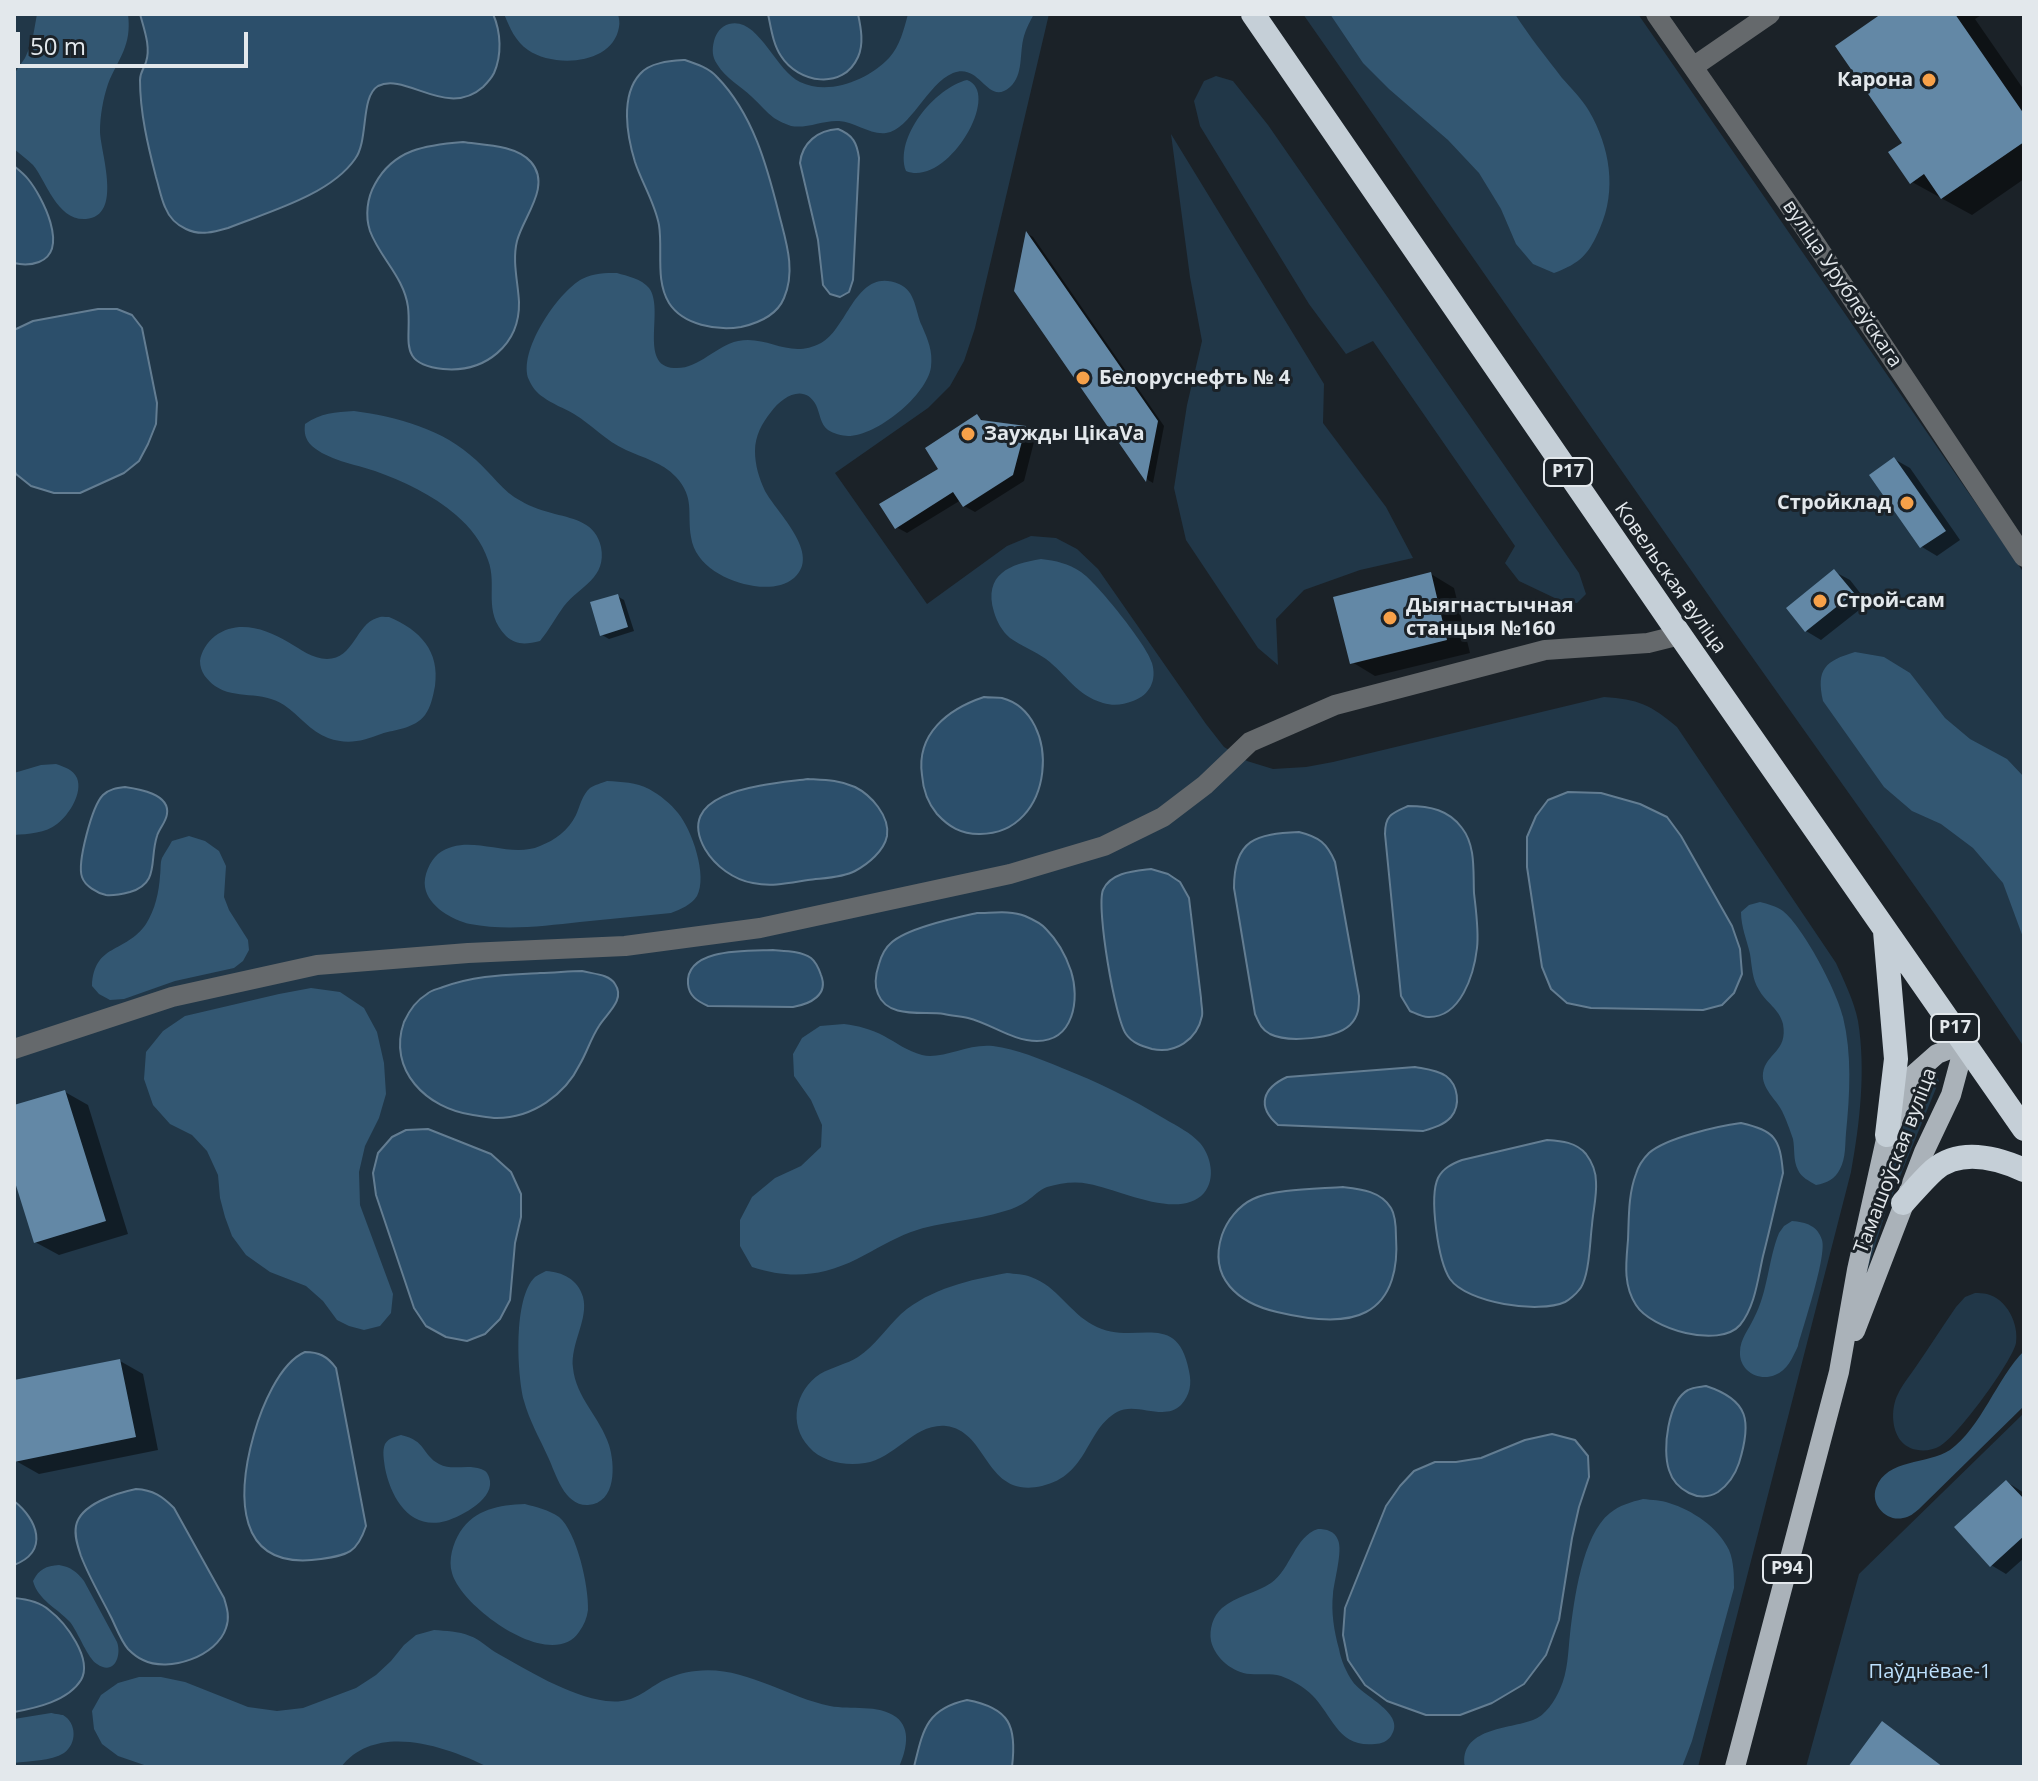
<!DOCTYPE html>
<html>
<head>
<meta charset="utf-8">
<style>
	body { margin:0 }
	#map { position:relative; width:2038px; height:1781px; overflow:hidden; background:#1b2228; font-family:"Open Sans",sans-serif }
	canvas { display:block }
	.frame { position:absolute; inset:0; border:16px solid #e3e8ec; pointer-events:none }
	.scale { position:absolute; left:16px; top:32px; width:232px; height:36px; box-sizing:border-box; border:4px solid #e3e8ec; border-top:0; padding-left:10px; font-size:24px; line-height:28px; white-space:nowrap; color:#e3e8ec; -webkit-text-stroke:6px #1b2228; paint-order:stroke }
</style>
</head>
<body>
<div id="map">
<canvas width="2038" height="1781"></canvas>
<div class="frame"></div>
<div class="scale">50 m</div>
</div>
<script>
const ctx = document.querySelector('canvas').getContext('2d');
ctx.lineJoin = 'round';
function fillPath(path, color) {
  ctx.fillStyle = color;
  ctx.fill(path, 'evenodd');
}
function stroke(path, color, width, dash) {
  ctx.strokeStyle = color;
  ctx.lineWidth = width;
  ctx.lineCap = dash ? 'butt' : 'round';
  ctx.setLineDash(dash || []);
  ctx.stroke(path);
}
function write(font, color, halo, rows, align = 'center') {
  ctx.font = font + ' "Open Sans",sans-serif';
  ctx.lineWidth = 6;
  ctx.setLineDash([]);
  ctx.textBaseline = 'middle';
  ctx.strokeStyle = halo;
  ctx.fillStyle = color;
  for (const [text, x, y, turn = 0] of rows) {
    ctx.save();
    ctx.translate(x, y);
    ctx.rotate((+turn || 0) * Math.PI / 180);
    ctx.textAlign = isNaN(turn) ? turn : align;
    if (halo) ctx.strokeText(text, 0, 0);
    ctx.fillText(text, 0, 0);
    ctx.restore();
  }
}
const green = new Path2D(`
	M14 14H1049L975 328 964 361 950 386 928 408 835 473 927 604 1007 546 1031 536 1056 538 1077 549 1098 569 1206 724 1224 747 1247 761 1273 769 1306 767 1333 762 1604 697C1638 699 1651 705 1677 727L1836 963C1844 981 1854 1001 1858 1021 1866 1070 1860 1123 1851 1172L1698 1767H14Z
	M1303 14H1638L2024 573V1047L1936 916 1723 616Z
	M1216 76 1233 81 1268 125 1579 573 1586 594 1577 603 1561 601 1519 581 1505 563 1515 546 1373 341 1346 354 1309 304 1200 126 1194 101 1204 81Z
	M1171 134 1324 384 1323 423 1386 507 1413 558 1360 570 1304 590 1276 619 1278 665 1258 648 1186 540 1174 488 1187 405 1202 341 1190 277Z
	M1934 1072 1939 1081 1886 1211 1857 1303V1293L1912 1094Z
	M1975 1293C1979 1293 1983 1293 1987 1294 2007 1299 2019 1324 2016 1343 2012 1362 1957 1437 1940 1446 1928 1453 1910 1452 1901 1441 1891 1429 1891 1407 1898 1394 1902 1385 1909 1377 1915 1368 1929 1348 1942 1327 1956 1307L1965 1297Z
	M2024 1413V1767H1806L1859 1574Z`);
const forest = new Path2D(`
	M37 14H128C132 46 119 57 108 84 103 99 100 116 100 132 101 154 123 216 86 219 57 221 47 182 33 165 27 159 20 154 14 149V74L25 58 32 42Z
	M504 14H618C619 18 620 23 619 27 613 65 554 68 528 50 515 41 510 28 504 14Z
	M908 14H1034C1030 21 1026 29 1024 36 1019 53 1024 75 1010 87 987 107 981 62 953 73 927 84 910 130 886 133 870 135 855 122 839 121 823 120 807 129 791 126 785 124 779 121 774 118 766 112 760 104 752 97 741 86 725 78 717 64 712 57 712 49 714 41 716 33 721 26 729 24 758 16 775 70 800 82 829 96 868 80 889 58 900 46 904 29 908 14Z
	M1330 14H1515C1529 36 1546 57 1562 78 1571 88 1582 99 1589 111 1610 147 1617 190 1600 228 1589 254 1581 263 1554 273L1533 264 1516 244 1501 209 1479 173 1448 140 1389 89 1363 63Z
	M967 80C1003 93 947 188 906 171 894 137 935 88 967 80Z
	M617 273C627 276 642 279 649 288 665 309 638 366 674 368 698 370 715 346 738 341 769 335 789 360 821 343 848 329 856 266 899 284 916 291 915 311 922 326 928 340 933 351 931 367 927 395 877 436 848 436 843 436 832 433 828 430 820 424 820 413 816 405 804 383 782 397 771 412 762 423 755 436 755 451 755 465 759 478 765 491 777 513 822 554 794 578 783 587 768 588 754 586 728 582 695 566 691 537 687 512 695 498 676 477 662 462 643 458 626 450 606 441 592 425 574 414 564 408 552 404 543 397 537 393 532 387 529 380 517 352 558 292 582 279 594 273 605 273 617 273Z
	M354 411C398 417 443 429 476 460 491 473 503 492 521 501 531 507 544 511 555 514 575 519 596 523 601 547 607 578 580 586 564 606 556 617 549 630 540 641 527 644 517 646 506 636 482 611 498 586 488 560 482 542 470 527 456 515 433 495 403 481 375 471 354 464 328 460 312 446 305 439 304 433 305 424 321 413 335 412 354 411Z
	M1041 559C1056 561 1068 563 1081 572 1097 583 1147 645 1152 663 1157 680 1150 695 1133 701 1123 705 1113 706 1103 703 1076 695 1067 675 1046 659 1035 651 1021 646 1010 638 1002 631 997 622 994 612 983 574 1010 564 1041 559Z
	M389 617C420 630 440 651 435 686 433 696 431 707 425 715 414 729 396 729 381 734 363 741 348 745 328 738 310 731 300 716 284 705 262 690 235 700 215 686 207 680 200 672 200 661 201 652 207 642 215 636 238 619 266 629 288 642 300 649 313 659 327 659 354 659 356 624 377 618 381 616 385 617 389 617Z
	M1855 652 1884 657 1910 673 1945 718 1970 739 2007 759 2024 777V940L2003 883 1973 848 1941 824 1912 811 1884 787 1823 701C1816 669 1825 661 1855 652Z
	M56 764C64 767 73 769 77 778 83 793 69 815 57 824 46 833 28 834 14 835V773L41 765Z
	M607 781C622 782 636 782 649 789 660 795 671 804 678 813 692 830 708 876 697 896 691 905 681 909 671 913 641 916 610 919 580 922 544 926 506 931 470 924 452 920 428 906 425 887 423 876 430 861 438 854 468 831 508 860 540 846 555 840 568 831 576 815 580 806 582 795 590 788 594 785 602 783 607 781Z
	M189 836 205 841 219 851 226 866 224 897 229 910 248 940 249 950 243 961 234 968 175 981 124 999 110 1000 99 994 92 986C94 943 125 954 146 924 155 910 159 892 160 876 161 870 160 863 162 858 165 852 169 847 172 841Z
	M1760 902C1768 904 1776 906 1783 911 1803 927 1837 991 1843 1017 1852 1054 1850 1094 1846 1133 1845 1144 1846 1158 1840 1169 1835 1179 1827 1183 1816 1185 1809 1181 1801 1177 1798 1170 1793 1160 1795 1150 1793 1139 1790 1130 1786 1119 1782 1111 1776 1099 1761 1088 1763 1073 1766 1053 1788 1052 1783 1024 1779 1008 1766 1003 1759 990 1752 979 1752 966 1750 954 1747 940 1741 927 1741 912L1749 905Z
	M311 988 340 992 364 1008 377 1032 384 1063 386 1094 379 1118 365 1146 359 1172 360 1205 393 1294 391 1313 380 1326 364 1330 349 1326 337 1320 323 1301 306 1286 270 1272 246 1255 232 1236 225 1217 220 1198 218 1175 207 1151 192 1135 170 1124 153 1105 144 1079 146 1052 163 1031 185 1016 279 994Z
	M844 1024C859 1026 871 1029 884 1036 897 1043 907 1051 922 1055 942 1060 968 1043 993 1046 1017 1049 1040 1059 1062 1068 1098 1082 1132 1099 1165 1119 1177 1126 1191 1133 1200 1143 1211 1156 1216 1179 1204 1193 1179 1221 1119 1189 1089 1184 1075 1181 1061 1183 1047 1187 1039 1190 1034 1196 1027 1201 1021 1205 1013 1209 1005 1211 975 1221 941 1221 911 1232 892 1239 875 1250 857 1259 821 1277 789 1279 752 1267L740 1246V1220L752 1197 775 1178 801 1166 821 1147 822 1125 811 1100 794 1076 793 1054 802 1038 820 1026Z
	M1792 1221C1806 1222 1818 1226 1822 1240 1827 1256 1803 1327 1798 1346 1793 1357 1787 1371 1775 1375 1758 1382 1739 1370 1740 1352 1740 1339 1749 1329 1754 1318 1768 1292 1768 1260 1779 1233L1784 1226Z
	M546 1271C562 1272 578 1279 583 1297 589 1319 570 1344 573 1368 576 1398 600 1417 609 1445 615 1464 617 1503 588 1505 564 1506 556 1474 548 1457 540 1439 529 1420 524 1401 517 1374 513 1298 535 1277 538 1275 542 1273 546 1271Z
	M1007 1273C1015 1274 1024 1274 1031 1277 1057 1286 1070 1313 1093 1325 1133 1348 1177 1307 1189 1371 1192 1384 1190 1395 1181 1405 1164 1422 1136 1401 1117 1412 1085 1430 1089 1475 1042 1486 984 1499 989 1431 946 1426 914 1423 895 1459 865 1463 845 1466 822 1462 809 1447 788 1424 795 1391 820 1374 832 1367 847 1364 858 1357 875 1346 887 1327 901 1314 931 1288 970 1280 1007 1273Z
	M2024 1351V1406L1919 1509C1914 1513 1910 1517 1903 1518 1887 1522 1870 1505 1876 1488 1887 1458 1927 1465 1950 1450 1981 1428 1997 1378 2024 1351Z
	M401 1435C427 1441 421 1454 439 1464 452 1471 467 1464 481 1469 486 1471 487 1472 489 1477 497 1498 462 1516 446 1521 410 1531 391 1498 385 1468 384 1460 382 1451 385 1444 389 1438 394 1437 401 1435Z
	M1643 1499C1652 1500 1661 1500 1669 1503 1692 1510 1718 1527 1729 1550 1734 1562 1734 1576 1734 1588L1692 1741 1682 1767H1465C1458 1728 1510 1729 1533 1720 1545 1716 1555 1701 1560 1689 1568 1672 1568 1652 1570 1634 1574 1601 1582 1535 1610 1513 1620 1505 1631 1502 1643 1499Z
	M525 1504C536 1507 549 1510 559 1517 577 1532 589 1587 588 1610 587 1618 584 1625 579 1632 551 1673 461 1607 452 1573 448 1560 453 1543 460 1532 475 1509 499 1505 525 1504Z
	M1318 1529C1326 1529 1335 1531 1338 1540 1343 1551 1334 1581 1333 1594 1331 1612 1334 1631 1339 1649 1341 1660 1346 1672 1353 1682 1364 1697 1407 1714 1391 1736 1388 1741 1381 1744 1375 1744 1338 1748 1333 1716 1312 1695 1304 1687 1292 1680 1281 1676 1270 1673 1261 1675 1250 1674 1233 1673 1215 1658 1211 1641 1209 1629 1213 1616 1222 1608 1236 1596 1256 1593 1271 1583 1291 1569 1295 1536 1318 1529Z
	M59 1565C71 1567 77 1572 84 1581L117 1642C122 1656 114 1676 97 1664 88 1659 78 1632 70 1622 57 1608 38 1600 33 1581 39 1569 46 1566 59 1565Z
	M434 1630C446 1631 458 1631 470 1636 479 1639 487 1647 495 1652 527 1670 569 1696 606 1701 633 1704 641 1693 662 1681 672 1676 684 1672 696 1671 743 1665 786 1697 830 1706 851 1710 878 1704 896 1717 912 1729 906 1751 899 1767H488C445 1746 376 1722 341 1767H150L118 1756 102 1744 94 1729 92 1711 101 1695 118 1683 139 1677H161L185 1682 248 1707 277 1711 303 1708 356 1688 376 1675 391 1661 404 1645 416 1635Z
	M51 1713C51 1713 62 1715 63 1715 77 1723 77 1744 64 1753 51 1761 29 1761 14 1763V1719Z`);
const water = new Path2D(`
	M140 14H493C501 32 502 55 494 73 491 79 488 82 483 87 447 119 406 72 378 86 360 97 369 140 355 159 330 195 268 212 228 228 214 232 200 236 186 229 177 225 169 217 165 207 161 198 159 187 156 177 148 146 140 113 140 80 140 72 144 69 146 62 151 47 144 29 140 14Z
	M768 14H858C861 28 864 44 858 57 843 91 798 83 781 56 773 44 771 28 768 14Z
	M685 60C697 64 709 68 717 77 753 114 767 166 779 214 786 242 796 270 784 298 777 315 759 323 741 327 717 331 683 325 669 303 655 280 663 250 659 225 655 203 642 183 635 162 627 136 620 96 640 74 650 62 671 61 685 60Z
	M838 129C853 135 857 143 859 158L853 280 849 292 840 297 830 294 823 285 818 240 800 163C802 143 818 130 838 129Z
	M463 142C484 145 516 145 531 162 552 186 523 217 517 241 512 261 518 282 519 302 520 345 485 373 443 369 396 364 412 339 408 307 404 277 380 258 370 231 365 216 367 198 375 184 394 149 426 145 463 142Z
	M14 166C19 170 24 174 28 179 42 196 70 250 39 262 31 265 22 265 14 263Z
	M98 309H117L132 315 142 328 157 403 156 424 148 444 139 461 124 473 80 493H54L31 486 16 474 14 469V330L33 321Z
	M984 697C990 698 997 697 1002 698 1063 714 1056 835 979 834 961 834 949 827 937 814 927 802 923 789 922 775 916 734 948 709 984 697Z
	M808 779C825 780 839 780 855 787 871 795 890 816 887 836 884 851 868 864 855 871 842 878 822 878 808 880 789 883 772 887 753 883 734 880 715 866 705 849 671 789 773 784 808 779Z
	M125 787C139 789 170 794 167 814 166 822 159 829 157 836 149 860 160 883 130 892 122 894 114 896 106 895 97 893 85 886 82 877 77 863 92 806 103 795 109 789 117 788 125 787Z
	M1568 792 1601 793 1640 804 1667 817 1681 836 1732 926 1740 949 1742 974 1734 993 1722 1005 1703 1010 1591 1008 1567 1003 1551 989 1542 967 1527 867V837L1536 816 1548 800Z
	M1408 806C1430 806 1449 810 1462 828 1476 846 1473 872 1474 893 1476 911 1479 931 1477 948 1474 974 1461 1018 1428 1017 1422 1017 1415 1013 1410 1011L1401 996 1385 834C1385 815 1392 813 1408 806Z
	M1299 832C1319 837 1327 843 1335 862L1359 996C1359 1007 1359 1016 1350 1025 1335 1039 1288 1043 1270 1034 1261 1029 1259 1023 1255 1014L1234 888C1234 839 1256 834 1299 832Z
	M1151 869 1168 874 1180 882 1189 898 1201 998C1201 1004 1203 1011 1202 1016 1197 1040 1175 1054 1152 1049 1142 1046 1132 1043 1126 1034 1115 1019 1096 907 1103 890 1111 872 1135 871 1151 869Z
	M977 913C992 913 1011 910 1025 916 1032 919 1041 923 1046 929 1057 940 1066 956 1071 971 1080 999 1074 1041 1037 1041 1012 1041 992 1024 968 1018 960 1016 952 1016 944 1014 923 1011 888 1019 878 994 874 985 876 973 879 964 881 957 885 948 891 943 907 928 955 918 977 913Z
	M773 950C785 951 801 951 811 958 816 962 819 969 821 975 829 995 810 1004 793 1007L708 1006C697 1001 689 996 688 984 685 947 750 951 773 950Z
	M582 971C593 974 609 974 615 984 626 1000 606 1014 599 1026 591 1038 587 1052 580 1064 565 1095 532 1118 497 1118 489 1118 481 1116 473 1115 427 1109 387 1070 404 1022 409 1011 417 1000 427 994 431 990 438 989 443 987 476 975 505 975 540 973 554 973 568 971 582 971Z
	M1415 1067C1425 1069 1437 1070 1446 1076 1458 1085 1461 1105 1451 1117 1444 1125 1433 1128 1423 1131L1278 1125C1256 1106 1263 1088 1287 1077Z
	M1741 1123C1775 1131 1780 1138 1783 1173 1776 1201 1770 1229 1763 1256 1758 1278 1755 1307 1740 1325 1719 1349 1651 1329 1636 1305 1623 1285 1626 1263 1628 1240 1629 1218 1628 1195 1636 1174 1638 1167 1644 1158 1649 1153 1666 1138 1718 1126 1741 1123Z
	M428 1129 491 1154 511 1172 521 1194V1217L515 1243 510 1300 500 1319 485 1334 467 1341 446 1337 426 1326 414 1308 376 1195 373 1173 378 1153 392 1137 406 1130Z
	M1547 1140C1561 1141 1576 1142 1586 1154 1592 1162 1596 1173 1596 1182 1597 1196 1593 1211 1592 1225 1590 1241 1590 1258 1586 1274 1585 1278 1582 1287 1579 1290 1576 1294 1569 1300 1565 1302 1539 1314 1467 1303 1450 1279 1438 1261 1429 1197 1438 1178 1443 1168 1452 1164 1462 1160Z
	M1343 1187C1360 1189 1381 1191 1391 1208 1396 1216 1396 1228 1396 1237 1398 1265 1393 1298 1366 1312 1342 1325 1302 1318 1277 1312 1238 1303 1208 1278 1222 1235 1227 1221 1238 1206 1253 1199 1274 1189 1318 1189 1343 1187Z
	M305 1352C319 1352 327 1356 336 1368L366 1526C357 1553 348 1555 321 1559 234 1572 237 1494 254 1434 261 1409 279 1363 305 1352Z
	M1706 1386C1749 1400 1752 1421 1739 1463 1735 1475 1728 1485 1718 1492 1708 1498 1699 1498 1689 1493 1679 1488 1672 1480 1669 1470 1662 1450 1668 1401 1688 1390 1693 1387 1700 1387 1706 1386Z
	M1552 1434 1575 1440 1588 1456 1589 1477 1579 1507 1572 1538 1559 1620 1546 1655 1524 1684 1492 1703 1460 1715H1426L1387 1701 1365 1685 1348 1660 1343 1635 1345 1608 1386 1506 1400 1486 1414 1471 1435 1462H1456L1481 1458 1525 1440Z
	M136 1489C153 1490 162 1496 174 1508L224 1598C227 1608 230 1617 226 1628 217 1656 169 1673 143 1660 138 1658 132 1653 128 1649 121 1641 116 1627 111 1617 101 1597 89 1577 81 1556 78 1547 74 1536 76 1526 80 1504 117 1493 136 1489Z
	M14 1501C37 1519 50 1551 14 1565Z
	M14 1598C26 1599 40 1602 49 1610 66 1623 93 1659 81 1680 68 1701 36 1708 14 1712Z
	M967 1700C1010 1708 1017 1726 1012 1767H914C923 1730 926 1709 967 1700Z`);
const shadow = new Path2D(`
	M1885 14H1983L1975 19 2024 90V179L1972 215 1912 182Z
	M1028 234 1033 237 1164 426 1153 483 1148 480 1016 290Z
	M977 417 988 423 1025 428 1036 434 1024 481 975 512 964 506 961 500 907 533 896 527 941 469Z
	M1894 459 1910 468 1960 540 1937 556 1922 547Z
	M1835 572 1850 580 1868 603 1821 640 1806 631Z
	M1431 574 1454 588 1470 653 1375 676 1352 662Z
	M617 596 624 600 634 631 609 639 602 635Z
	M65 1092 88 1105 128 1234 59 1255 35 1242 14 1173V1107Z
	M120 1361 143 1374 158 1450 39 1474 16 1461 14 1451V1382Z
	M2007 1482 2024 1493V1558L2006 1574 1991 1565Z`);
const building = new Path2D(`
	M1881 14H1955L2024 114V142L1941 199 1924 174 1910 184 1888 152 1902 143 1835 46Z
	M1026 231 1158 421 1146 482 1014 291Z
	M977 414 981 420 1026 426 1013 475 963 507 953 492 895 529 879 504 938 469 925 448Z
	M1894 457 1946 531 1920 548 1869 475Z
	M1834 569 1854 593 1805 632 1786 608Z
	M1431 572 1447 640 1350 664 1333 597Z
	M618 594 628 627 600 636 590 602Z
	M65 1090 106 1221 34 1243 14 1179V1105Z
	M120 1359 136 1437 14 1462V1380Z
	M2006 1480 2024 1499V1536L1990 1567 1954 1527Z
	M1882 1721 1943 1767H1848Z`);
const minor = new Path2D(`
	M1656 14 1807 231 2024 557
	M1693 67 1770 14
	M14 1049 172 997 317 965 468 953 625 946 760 928 1010 874 1104 846 1163 817 1205 785 1250 742 1335 705 1545 650 1648 643 1680 635`);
const major = new Path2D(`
	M1855 1331 1924 1152 1951 1095 1965 1043
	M1735 1767 1839 1372 1857 1270 1887 1135 1911 1077 1937 1054 1965 1043`);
const highway = new Path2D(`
	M1253 14 1680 635 2024 1129
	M1885 931 1896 1059 1887 1135
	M1903 1203C1913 1192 1923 1180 1934 1170 1960 1148 1995 1157 2024 1170`);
const markers = [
	[1929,80,8,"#f7a149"],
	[1083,378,8,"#f7a149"],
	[968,434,8,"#f7a149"],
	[1907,503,8,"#f7a149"],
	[1820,601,8,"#f7a149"],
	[1390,618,8,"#f7a149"]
];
const shields = [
	[1568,472,48],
	[1955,1028,48],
	[1787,1569,48]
];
const shieldNames = [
	["Р17",1568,472],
	["Р17",1955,1028],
	["Р94",1787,1569]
];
const poiNames = [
	["Карона",1913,80,"right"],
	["Белоруснефть № 4",1099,378],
	["Заужды ЦікаVа",984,434],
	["Стройклад",1891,503,"right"],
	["Строй-сам",1836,601],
	["Дыягнастычная",1406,606],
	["станцыя №160",1406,629]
];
const streetNames = [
	["вуліца Урублеўскага",1842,284,56],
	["Ковельская вуліца",1670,578,55],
	["Тамашоўская вуліца",1896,1161,-69]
];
const parkNames = [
	["Паўднёвае-1",1930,1672]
];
fillPath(green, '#213748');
fillPath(forest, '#335772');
fillPath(water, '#2c4f6b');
stroke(water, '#637d92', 2);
fillPath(shadow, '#0007');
fillPath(building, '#6388a6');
stroke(minor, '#65696c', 20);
stroke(major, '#aab2b9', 20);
stroke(highway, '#c5cfd7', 24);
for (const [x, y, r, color] of markers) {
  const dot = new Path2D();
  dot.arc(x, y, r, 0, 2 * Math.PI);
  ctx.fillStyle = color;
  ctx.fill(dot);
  stroke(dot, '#1b2228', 3);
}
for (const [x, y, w] of shields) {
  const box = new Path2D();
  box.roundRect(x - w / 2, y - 14, w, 28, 6);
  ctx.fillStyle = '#1b2228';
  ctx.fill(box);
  stroke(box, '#e3e8ec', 2);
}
write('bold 18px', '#e3e8ec', null, shieldNames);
write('bold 20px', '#e3e8ec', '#1b2228', poiNames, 'left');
write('20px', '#e3e8ec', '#1b2228', streetNames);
write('20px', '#bcdffc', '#1b2228', parkNames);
</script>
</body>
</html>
